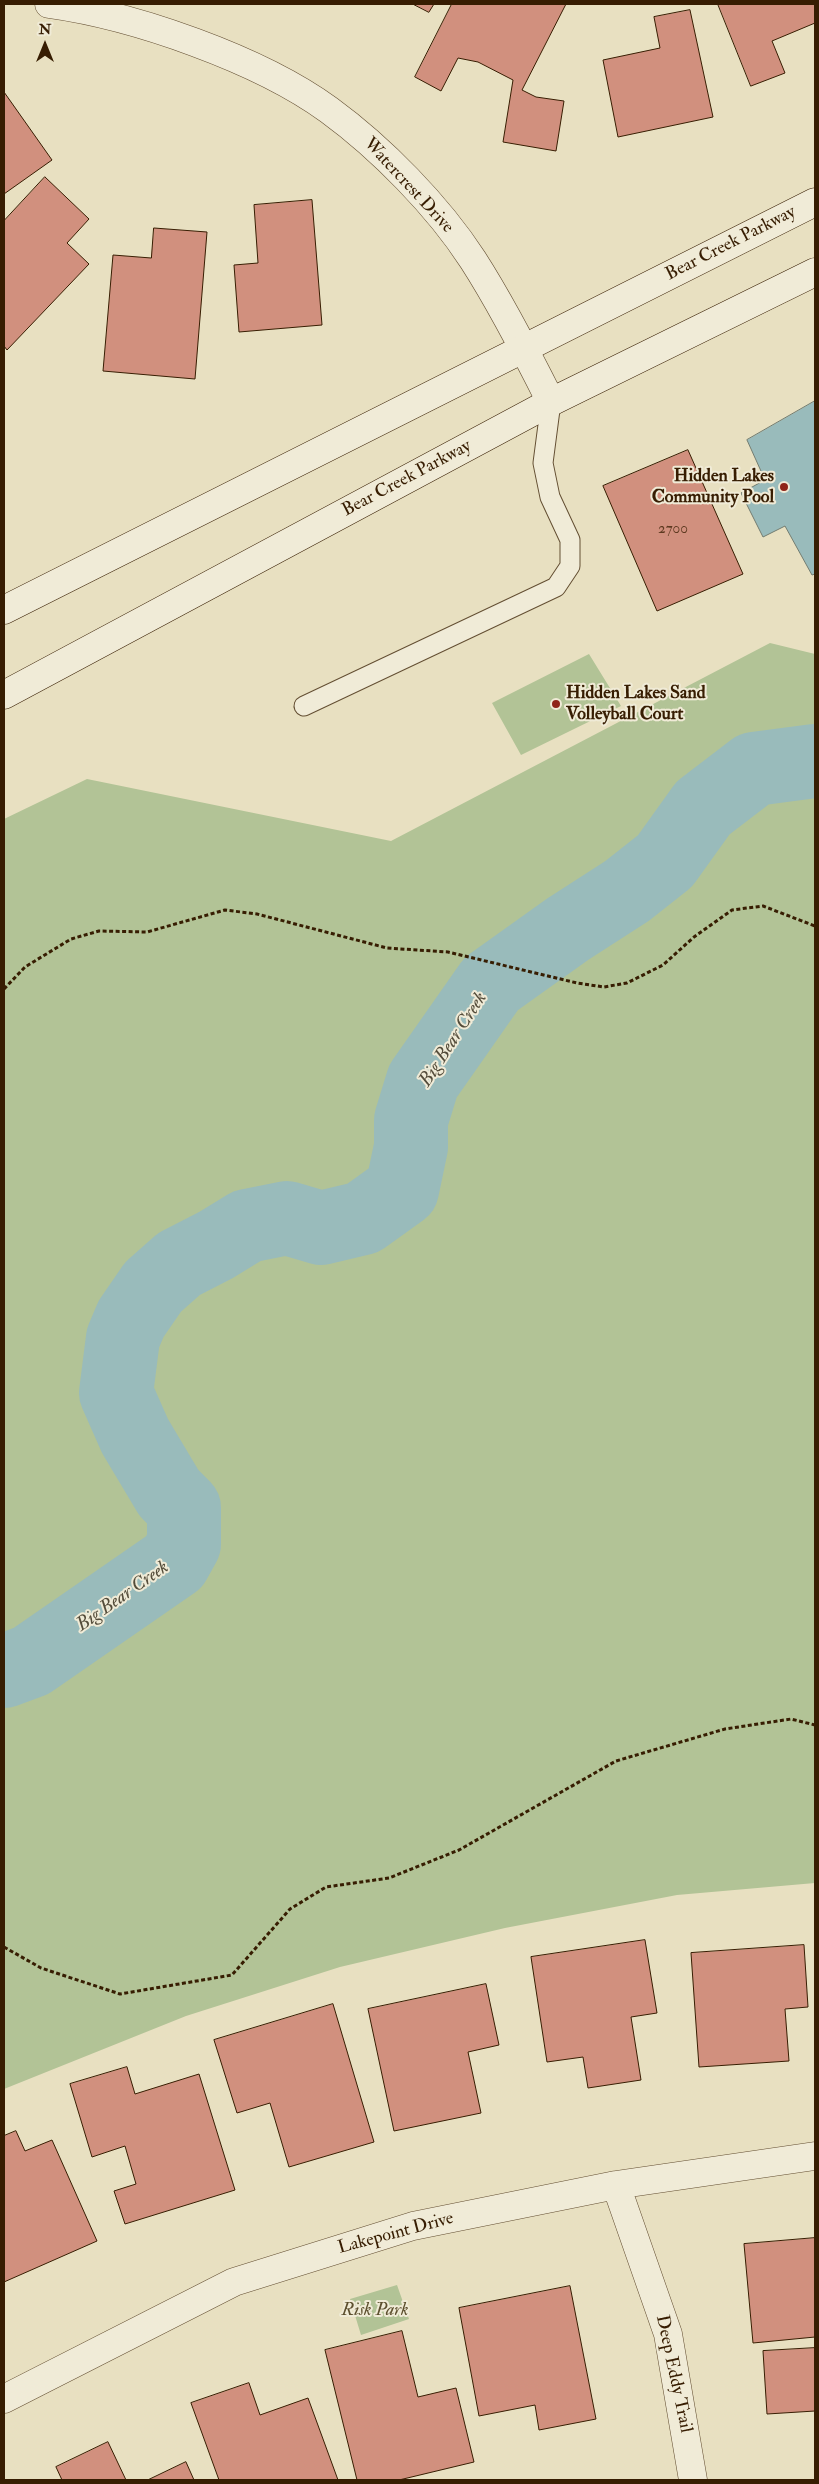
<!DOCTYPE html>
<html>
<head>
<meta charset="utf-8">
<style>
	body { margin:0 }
	#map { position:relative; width:819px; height:2484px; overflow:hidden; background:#e8e0c1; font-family:"IM FELL Double Pica",serif }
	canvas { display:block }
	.frame { position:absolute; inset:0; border:5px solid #371d02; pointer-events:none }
	.north { position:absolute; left:20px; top:20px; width:50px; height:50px; -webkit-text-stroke:4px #f0ebd7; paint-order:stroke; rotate:0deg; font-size:14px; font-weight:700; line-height:20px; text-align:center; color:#371d02 }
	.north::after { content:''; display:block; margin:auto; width:18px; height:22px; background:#371d02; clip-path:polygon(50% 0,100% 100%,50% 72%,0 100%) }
</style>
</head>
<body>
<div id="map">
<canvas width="819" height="2484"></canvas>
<div class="frame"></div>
<div class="north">N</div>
</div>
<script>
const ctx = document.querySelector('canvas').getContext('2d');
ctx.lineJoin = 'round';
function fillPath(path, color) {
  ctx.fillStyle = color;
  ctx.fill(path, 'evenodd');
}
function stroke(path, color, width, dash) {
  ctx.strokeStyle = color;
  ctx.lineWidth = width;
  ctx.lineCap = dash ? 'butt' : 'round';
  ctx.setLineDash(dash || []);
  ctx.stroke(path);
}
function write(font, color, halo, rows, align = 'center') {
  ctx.font = font + ' "IM FELL Double Pica",serif';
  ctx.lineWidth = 4;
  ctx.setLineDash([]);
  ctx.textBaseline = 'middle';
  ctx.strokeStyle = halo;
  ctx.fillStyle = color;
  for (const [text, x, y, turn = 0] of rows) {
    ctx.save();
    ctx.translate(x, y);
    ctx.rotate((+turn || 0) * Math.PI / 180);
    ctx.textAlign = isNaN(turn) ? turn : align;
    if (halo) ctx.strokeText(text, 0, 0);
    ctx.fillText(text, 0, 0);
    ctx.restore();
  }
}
const green = new Path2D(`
	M770 643 815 654V1883L677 1895 505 1928 340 1967 186 2016 4 2089V819L87 779 391 841Z
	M589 654 621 706 521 755 492 703Z
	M397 2285 409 2319 361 2335 350 2299Z`);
const water = new Path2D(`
	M815 401V574L812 575 785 526 763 537 741 493 765 480 747 440Z`);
const river = new Path2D(`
	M4 1671 31 1661 174 1562 184 1544V1508L169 1493 135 1436 116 1393 123 1338 131 1319 153 1287 179 1264 216 1245 247 1226 287 1218 321 1228 363 1218 402 1190 411 1147V1120L423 1081 491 984 568 929 627 891 665 861 703 808 754 769 815 761`);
const building = new Path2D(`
	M413 4H434L429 12Z
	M452 4H566L522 90 536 97 564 101 556 151 503 142 513 80 478 62 458 58 441 91 415 77Z
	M718 4H815V23L772 41 785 73 751 86Z
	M690 10 713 117 618 137 603 60 660 48 654 17Z
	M4 92 52 160 4 194Z
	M45 177 89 219 67 243 89 264 7 350 4 346V221Z
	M312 200 322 325 239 332 234 265 258 263 254 205Z
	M154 228 207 232 195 379 103 371 113 255 151 258Z
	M688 450 743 574 657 611 603 486Z
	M645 1940 657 2013 631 2017 641 2080 588 2088 583 2057 547 2062 531 1957Z
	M804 1945 808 2007 785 2009 789 2061 699 2067 691 1953Z
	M486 1984 499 2045 468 2052 481 2113 394 2131 368 2009Z
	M333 2004 374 2142 289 2167 270 2103 237 2113 214 2040Z
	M127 2067 135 2094 199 2074 235 2190 125 2224 114 2191 136 2184 125 2146 92 2157 70 2084Z
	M16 2131 25 2151 52 2140 97 2241 4 2282V2136Z
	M815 2238V2337L753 2343 744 2244Z
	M570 2286 596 2419 539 2430 535 2405 479 2416 459 2308Z
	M402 2331 418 2397 456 2388 474 2462 399 2480H357L325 2350Z
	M815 2348V2411L767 2414 763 2351Z
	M249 2383 260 2415 308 2398 338 2480H219L191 2403Z
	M108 2442 126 2480H62L56 2467Z
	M186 2462 194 2480H148Z`);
const path = new Path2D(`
	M4 989 25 967 71 939 99 931 147 932 225 910 257 914 387 948 448 952 577 983 604 987 627 983 663 965 694 937 732 910 763 906 815 926
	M4 1947 41 1968 120 1994 232 1975 290 1909 326 1887 389 1878 459 1850 616 1761 725 1729 791 1719 815 1725`);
const service = new Path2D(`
	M304 706 556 587 570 566V540L550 497 543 463 551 402`);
const minor = new Path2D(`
	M49 4C135 16 259 59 329 110 381 148 438 206 473 260 502 305 527 354 551 402
	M616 2185 668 2334 693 2480
	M4 2399 234 2282 413 2226 616 2185 815 2156`);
const secondary = new Path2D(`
	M4 610 815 202
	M4 695 551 402 815 272`);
const markers = [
	[784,487,5,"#8f2418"],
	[556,704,5,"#8f2418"]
];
const numberNames = [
	["2700",673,530]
];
const streetNames = [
	["Watercrest Drive",408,186,47],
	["Bear Creek Parkway",731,244,-27],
	["Bear Creek Parkway",407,479,-28],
	["Lakepoint Drive",396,2234,-15],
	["Deep Eddy Trail",673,2374,78]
];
const poiNames = [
	["Hidden Lakes",774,477],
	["Community Pool",774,498],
	["Hidden Lakes Sand",566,694,"left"],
	["Volleyball Court",566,715,"left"]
];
const parkNames = [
	["Risk Park",375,2311]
];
const waterNames = [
	["Big Bear Creek",454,1040,-57],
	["Big Bear Creek",123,1597,-35]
];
fillPath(green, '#b2c396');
fillPath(water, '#9bb');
stroke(water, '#727c71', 1);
stroke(river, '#9bb', 74);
fillPath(building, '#d1907e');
stroke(building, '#371d02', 1);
stroke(service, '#634e32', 21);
stroke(minor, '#634e32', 29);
stroke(secondary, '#371d02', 29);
stroke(path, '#371d02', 3, [4, 2.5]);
stroke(service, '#f0ebd7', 19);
stroke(minor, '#f0ebd7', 28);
stroke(secondary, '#f0ebd7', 28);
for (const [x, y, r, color] of markers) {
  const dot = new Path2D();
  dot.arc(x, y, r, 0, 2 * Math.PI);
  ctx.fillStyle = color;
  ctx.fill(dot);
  stroke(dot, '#f0ebd7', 2);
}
write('15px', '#5e3a21', null, numberNames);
write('18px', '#371d02', '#f0ebd7', streetNames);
write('bold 18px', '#371d02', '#f0ebd7', poiNames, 'right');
write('italic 18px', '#5c4f2e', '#f0ebd7', parkNames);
write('italic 19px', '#544c3a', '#f0ebd7', waterNames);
</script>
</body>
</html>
